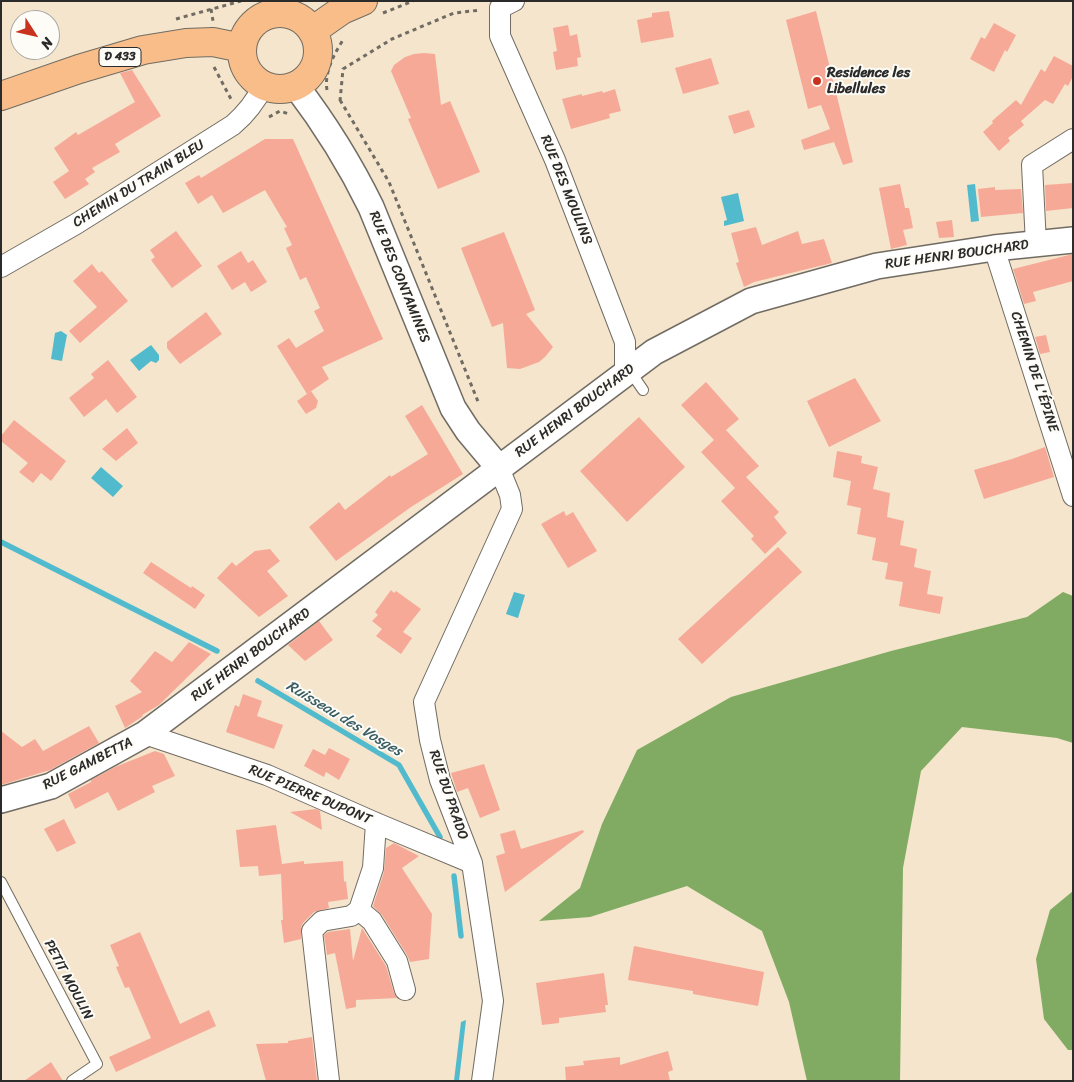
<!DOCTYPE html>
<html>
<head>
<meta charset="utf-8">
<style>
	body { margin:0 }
	#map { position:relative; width:1074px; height:1082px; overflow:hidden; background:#f4e5cc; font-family:Sriracha,sans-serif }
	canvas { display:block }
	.frame { position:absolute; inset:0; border:2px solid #2b2b2b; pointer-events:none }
	.north { position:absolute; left:10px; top:10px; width:50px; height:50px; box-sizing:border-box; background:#fdfcf7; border:1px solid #a9a8a5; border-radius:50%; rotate:125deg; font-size:14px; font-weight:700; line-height:20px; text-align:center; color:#2b2b2b }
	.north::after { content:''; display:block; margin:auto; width:18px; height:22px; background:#c8321e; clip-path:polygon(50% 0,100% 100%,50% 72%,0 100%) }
</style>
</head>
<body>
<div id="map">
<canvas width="1074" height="1082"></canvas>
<div class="frame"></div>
<div class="north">N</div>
</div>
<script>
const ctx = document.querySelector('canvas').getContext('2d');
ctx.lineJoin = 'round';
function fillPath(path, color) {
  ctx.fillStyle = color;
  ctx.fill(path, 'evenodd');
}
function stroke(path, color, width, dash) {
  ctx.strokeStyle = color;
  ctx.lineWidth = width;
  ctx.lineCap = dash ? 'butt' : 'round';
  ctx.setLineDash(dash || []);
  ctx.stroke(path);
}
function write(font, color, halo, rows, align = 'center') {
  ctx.font = font + ' Sriracha,sans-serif';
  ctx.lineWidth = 4;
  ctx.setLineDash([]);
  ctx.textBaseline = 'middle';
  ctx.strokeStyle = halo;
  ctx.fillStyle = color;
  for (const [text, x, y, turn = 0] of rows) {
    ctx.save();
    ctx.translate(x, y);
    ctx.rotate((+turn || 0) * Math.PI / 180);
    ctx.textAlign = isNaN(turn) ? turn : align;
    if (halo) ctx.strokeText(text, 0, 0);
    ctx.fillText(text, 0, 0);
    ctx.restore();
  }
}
const forest = new Path2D(`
	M1063 592 1073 596V743L1057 738 962 727 921 771 903 868 900 1081H807L789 1002 762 931 687 886 590 917 539 921 580 888 602 824 637 750 731 697 891 651 1027 617Z
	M1073 891V1050H1068L1044 1019 1036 959 1050 910Z`);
const water = new Path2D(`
	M975 184 979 221 971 222 967 185Z
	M738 193 744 221 724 226V221L727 220 721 197Z
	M61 331 67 335 62 361 51 359 55 333Z
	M151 345 159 355V360L156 363 151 361 139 371 130 360Z
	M101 467 123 486 113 497 91 478Z
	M514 592 525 595 518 618 506 614Z
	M466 1020 459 1081H454L461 1022Z`);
const stream = new Path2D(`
	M1 542 217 651
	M258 681 399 765 440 837
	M454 876 461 936`);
const building = new Path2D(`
	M669 11 674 37 641 43 637 20 652 17V13Z
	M816 11 853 162 843 165 834 142 804 150 801 140 830 129 821 105 808 109 786 20Z
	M994 23 1016 35 1007 52 1005 50 994 72 970 59 981 37 985 39Z
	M568 25 570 36 577 34 581 57 577 58 578 66 556 70 553 52 557 51 553 28Z
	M424 53 435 54 441 105 450 101 480 172 438 189 408 119 411 118 391 71 394 65 405 57 414 54Z
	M1054 56 1073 66V76L1068 86 1065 84 1053 104 1045 100 1021 121 1024 125 1008 138 1010 141 999 151 983 132 993 123 992 121 1016 100 1021 105 1041 69 1045 72Z
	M711 58 719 84 683 94 675 68Z
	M132 70 161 116 115 144 120 152 92 168 95 172 85 179 89 184 65 199 53 182 69 171 54 148 76 132 78 135 135 102 120 73Z
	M615 89 621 111 609 114 610 118 571 129 562 99 582 94V96L602 91 603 93Z
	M749 110 755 127 734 134 728 116Z
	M265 139H293L383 339 322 367 329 379 307 394 277 346 289 338 296 348 324 331 314 311 320 308 306 277 300 280 286 248 292 245 284 228 287 227 265 190 223 213 212 195 198 204 185 183 199 175 201 178Z
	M1073 183V208L1046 211 1045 185Z
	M900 184 905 208H909L913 228 903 230 907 245 891 249 879 188Z
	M995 187V190L1021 189 1023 213 981 217 978 189Z
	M952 220 954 237 939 238 936 222Z
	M756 227 762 245 798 231 802 244 824 239 832 263 754 282 744 287 736 263 739 262 731 233Z
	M176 231 202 266 172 288 151 260 155 257 150 250Z
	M504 232 535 310 526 314 553 347 545 357 539 362 520 369 507 368 503 323 492 327 461 248Z
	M241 251 248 263 253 260 267 282 251 292 245 282 232 290 217 266Z
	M1073 254V281L1033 292 1036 301 1024 304 1013 269Z
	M92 264 99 273 102 271 128 301 80 343 69 331 97 307 73 281Z
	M206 312 222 334 180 364 167 348V342Z
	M1046 335 1050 352 1040 354 1035 337Z
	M108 360 137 397 117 413 106 399 84 417 69 398 94 378 91 374Z
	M855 378 881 421 829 447 807 401Z
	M706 382 739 419 726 430 759 466 746 477 779 512 774 517 787 533 765 554 751 539 754 536 721 501 735 488 701 452 714 440 681 405Z
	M311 391 318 401 316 408 306 414 297 401Z
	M422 405 463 474 411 507 336 561 309 527 339 502 345 510 390 475 391 477 428 454 405 416Z
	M639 417 685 467 627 522 580 471Z
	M14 420 66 461 51 481 41 473 33 483 19 472 28 463 1 441V436Z
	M127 428 138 443 116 461 102 449Z
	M1045 447 1054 477 984 499 974 470 1012 459Z
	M837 451 862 456 861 463 878 467 873 489 890 493 887 517 904 521 900 545 917 549 914 567 931 571 927 594 943 597 940 614 899 606 903 582 885 579 888 563 872 560 876 538 857 534 861 508 847 505 851 481 833 477Z
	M564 511 566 516 573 512 597 551 568 568 541 524Z
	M778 547 802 572 702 664 678 639Z
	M270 549 280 561 267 571 288 596 259 617 217 578 232 562 236 566 255 551Z
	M151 562 191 588 192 586 205 595 195 609 143 573Z
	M391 590 394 593 396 591 421 609 403 632 412 638 401 654 376 636 382 629 372 621 378 615 375 612Z
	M319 621 333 640 305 661 288 645Z
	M189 642 211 654 159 705 142 715 143 716 125 728 115 706 142 692 130 681 155 651 172 662Z
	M243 694 262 701 257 716 283 725 274 749 226 732 235 705 239 707Z
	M89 726 99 743 50 770 1 785V731L22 747 35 739 43 751Z
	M329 748 350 759 339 780 326 772 324 777 304 766 313 749 325 755Z
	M155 751 164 754 175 776 152 786 155 792 118 811 108 792 75 809 68 794 91 782V780L115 767Z
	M484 764 500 810 480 818 468 788 457 792 451 773Z
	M316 809 320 811 322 830 290 812Z
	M64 819 76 843 57 852 44 829Z
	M276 825 282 864 304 861V864L343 861 344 882 346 881 348 899 328 902 329 908 314 912 303 923 301 927V939L284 943 281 920H283L281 874 259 876 258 866 240 867 236 830Z
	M515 830 521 849 583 830 584 832 505 892 496 856 505 853 500 834Z
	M394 843 419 856 402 868 432 914 429 959 410 962 407 955 382 915 373 906 384 872 386 848Z
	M362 928 386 966 394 993 397 998 356 1000V1007L346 1009 335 953 327 955 324 935 328 932 350 929 353 961Z
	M140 932 180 1024 209 1010 216 1026 116 1072 109 1057 151 1038 129 987 125 988 116 967 119 966 110 945Z
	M634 946 764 972 758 1006 693 994V991L628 980Z
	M604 973 608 1005H605L606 1012 559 1018V1023L542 1025 536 983Z
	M312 1037 317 1081H266L256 1044 288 1043V1041Z
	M668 1051 673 1070 668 1072 670 1081H566L565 1067 584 1065 583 1061 620 1057V1065Z
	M51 1062 63 1081H24Z`);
const path = new Path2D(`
	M211 9 213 21
	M383 13 413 1
	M176 19 241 1
	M214 67 232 101
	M327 90C324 73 334 54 343 40
	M340 100 389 182 479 404
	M340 101 343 69 392 39 454 13 481 10
	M269 117 280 111 289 114`);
const service = new Path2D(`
	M269 1 271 14
	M630 371 643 390
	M1 882 97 1064 72 1081`);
const minor = new Path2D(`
	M514 1 500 8V36L555 160 625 342V373
	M1036 244 1032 165 1073 139
	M994 248 1073 496
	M1 267 76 224 233 125C247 113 256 101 264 85
	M145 734 267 775 376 823 472 863
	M359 910 372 921 397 961 405 990
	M329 1081 312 931 322 921 351 916 359 910 373 868 376 823
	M482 1081 493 1001 472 863 440 780 430 740 424 702 512 509 510 495 499 468`);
const tertiary = new Path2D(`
	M296 86C325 124 350 164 371 207L453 408 468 431 499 468
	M1 800 51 786 145 734 654 352 751 301 877 266 994 248 1073 240`);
const primary = new Path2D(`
	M242 51a38 38 0 1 1 76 0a38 38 0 1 1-76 0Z
	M312 31 342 10 363 1
	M1 96 79 69 143 50 186 43 213 42 242 48`);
const markers = [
	[817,81,5,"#c8321e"]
];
const shields = [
	[120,57,42]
];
const shieldNames = [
	["D 433",120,57]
];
const poiNames = [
	["Residence les",827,73],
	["Libellules",827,89]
];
const streetNames = [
	["CHEMIN DU TRAIN BLEU",139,184,-32],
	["RUE DES MOULINS",566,190,68],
	["RUE HENRI BOUCHARD",957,255,-8],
	["RUE DES CONTAMINES",399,277,68],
	["CHEMIN DE L'ÉPINE",1034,372,72],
	["RUE HENRI BOUCHARD",575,411,-37],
	["RUE HENRI BOUCHARD",251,655,-37],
	["RUE GAMBETTA",88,764,-27],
	["RUE PIERRE DUPONT",310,795,23],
	["RUE DU PRADO",448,795,71],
	["PETIT MOULIN",68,980,62]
];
const waterNames = [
	["Ruisseau des Vosges",344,719,31]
];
fillPath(forest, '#81ab62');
fillPath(water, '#51bbcd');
stroke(stream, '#51bbcd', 5.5);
fillPath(building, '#f7a998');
stroke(service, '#716c63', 12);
stroke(minor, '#716c63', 22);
stroke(tertiary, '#716c63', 28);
stroke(primary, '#716c63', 30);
stroke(path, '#716c63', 3, [4, 4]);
stroke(service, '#fff', 10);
stroke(minor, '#fff', 20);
stroke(tertiary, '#fff', 25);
stroke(primary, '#f8bd88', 28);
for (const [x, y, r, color] of markers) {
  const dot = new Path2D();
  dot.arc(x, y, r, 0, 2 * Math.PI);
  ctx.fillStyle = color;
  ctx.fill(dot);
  stroke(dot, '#fdfcf7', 2);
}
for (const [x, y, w] of shields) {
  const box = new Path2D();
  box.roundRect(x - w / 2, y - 9.5, w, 19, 4);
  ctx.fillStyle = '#fdfcf7';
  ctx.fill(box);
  stroke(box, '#2b2b2b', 1);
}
write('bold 12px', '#2b2b2b', null, shieldNames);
write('bold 14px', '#2b2b2b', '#fdfcf7', poiNames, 'left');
write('14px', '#2b2b2b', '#fdfcf7', streetNames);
write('italic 15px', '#385d64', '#fdfcf7', waterNames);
</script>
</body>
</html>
